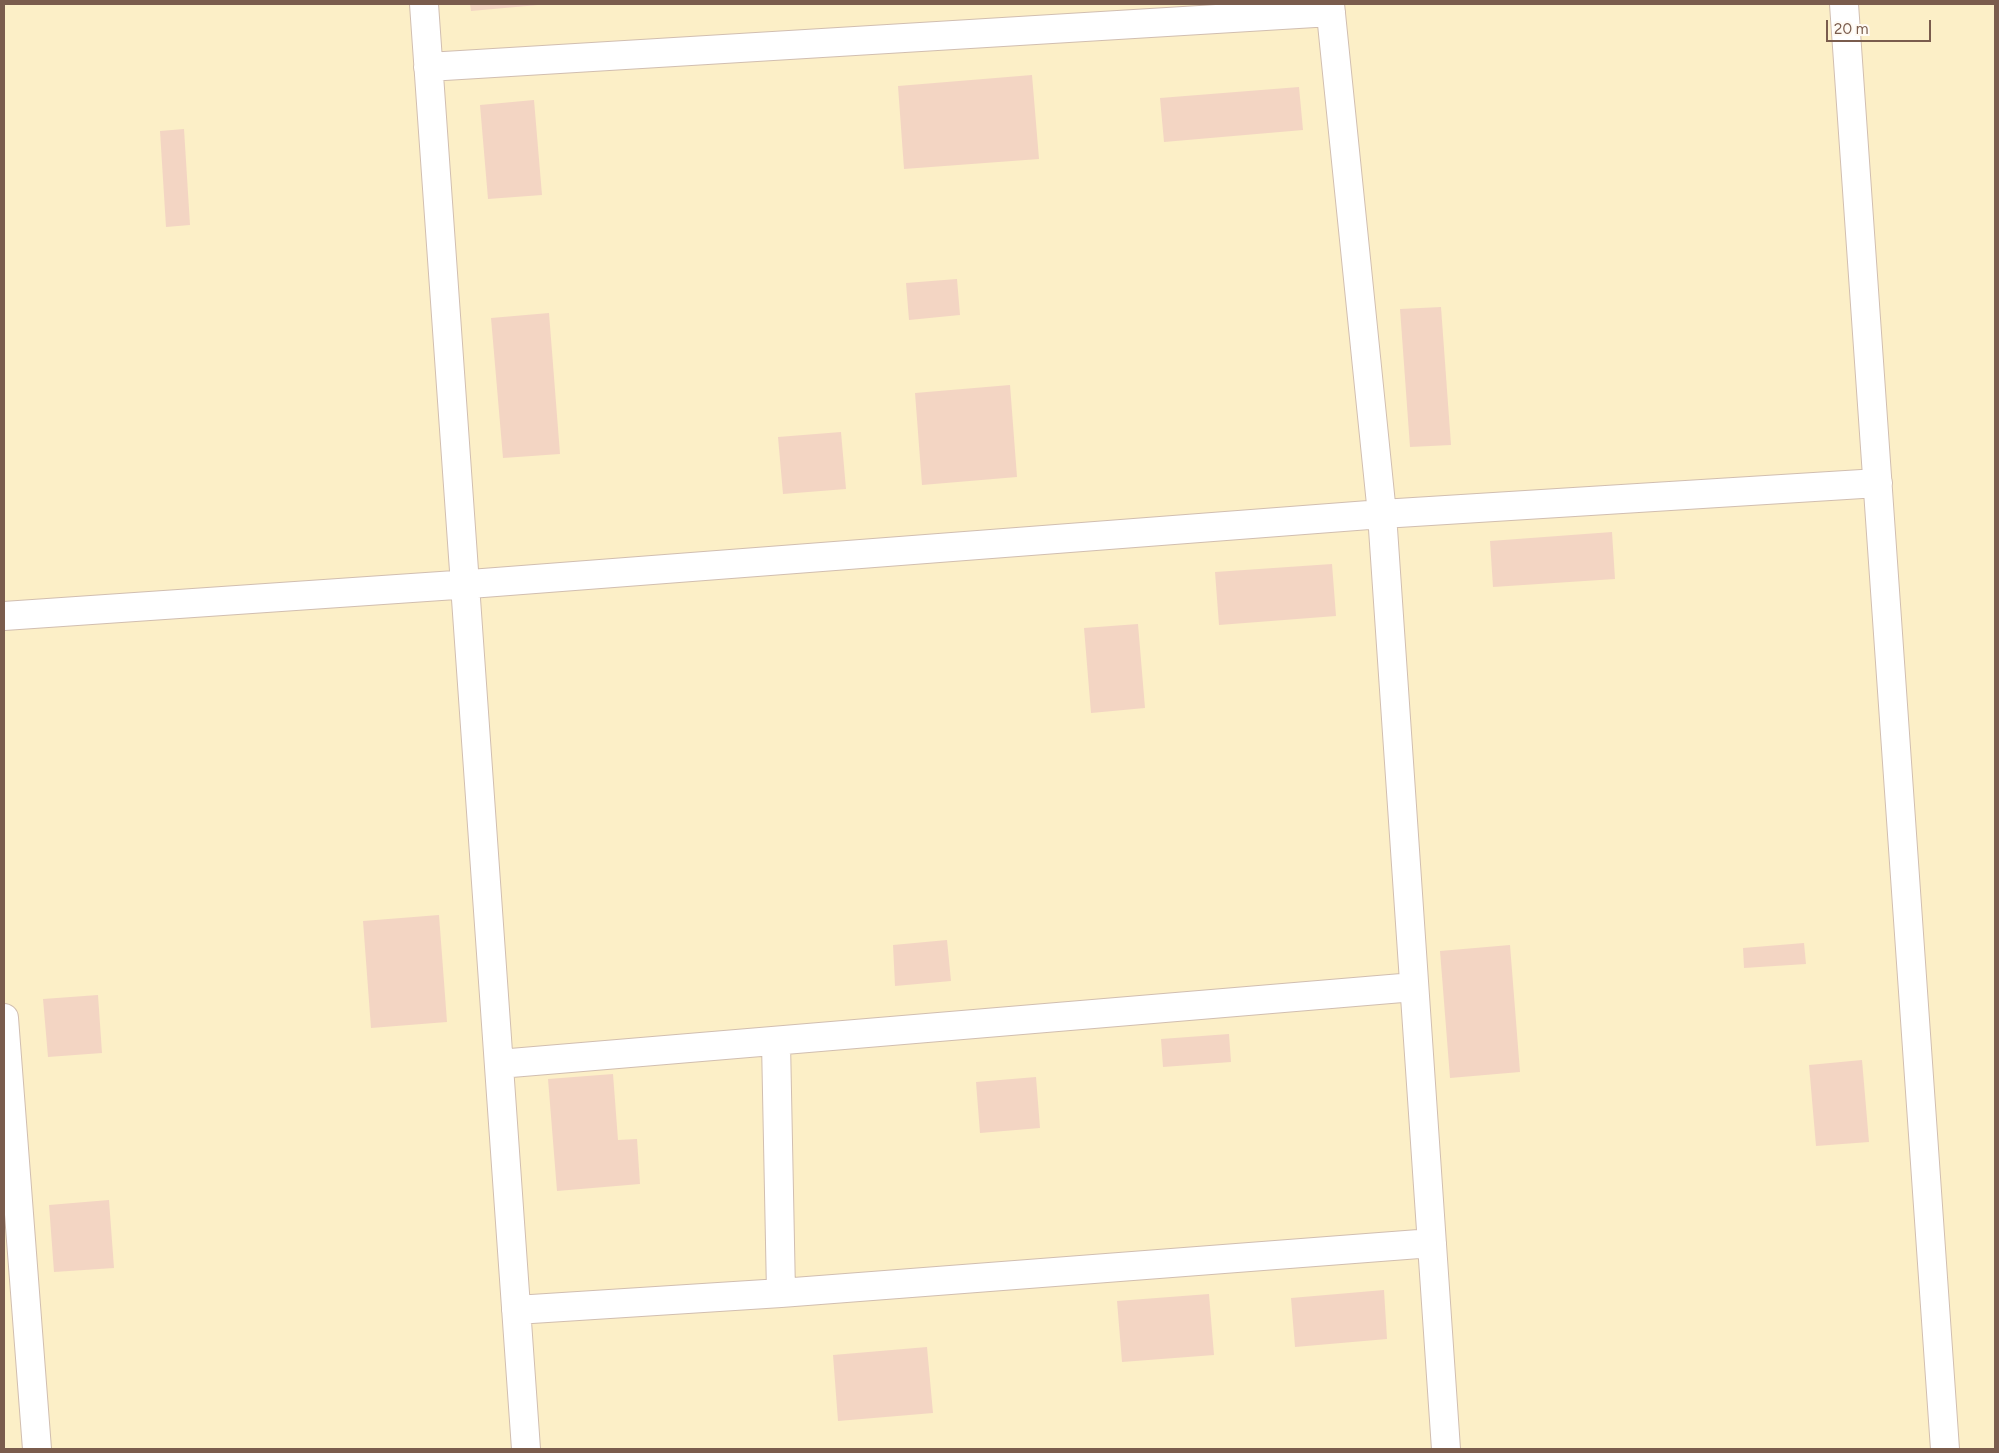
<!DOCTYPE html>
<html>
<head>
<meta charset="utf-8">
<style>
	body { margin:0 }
	#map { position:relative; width:1999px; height:1453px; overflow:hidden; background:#fdf6ec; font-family:Figtree,sans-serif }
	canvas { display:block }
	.frame { position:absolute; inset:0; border:5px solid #7a5c4d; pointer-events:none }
	.scale { position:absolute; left:1826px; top:20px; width:105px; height:22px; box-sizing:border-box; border:2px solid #7a5c4d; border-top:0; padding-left:6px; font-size:15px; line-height:18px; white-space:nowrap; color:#7a5c4d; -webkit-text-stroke:4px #fffaf3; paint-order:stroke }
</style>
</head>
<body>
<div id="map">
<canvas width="1999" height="1453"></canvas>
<div class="frame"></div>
<div class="scale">20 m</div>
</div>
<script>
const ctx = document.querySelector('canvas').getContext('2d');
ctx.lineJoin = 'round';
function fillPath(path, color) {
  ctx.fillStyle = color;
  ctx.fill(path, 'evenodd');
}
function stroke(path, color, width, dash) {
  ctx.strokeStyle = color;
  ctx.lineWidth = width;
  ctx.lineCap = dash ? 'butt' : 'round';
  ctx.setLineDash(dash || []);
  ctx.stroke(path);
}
const sand = new Path2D(`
	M4 4H1995V1449H4Z`);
const building = new Path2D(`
	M470 4H538V5L471 11Z
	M1032 75 1039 159 904 169 898 86Z
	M1299 87 1303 130 1164 142 1160 98Z
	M534 100 542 195 488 199 480 105Z
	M184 129 190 225 166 227 160 131Z
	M957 279 960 315 909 320 906 283Z
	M1441 307 1451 445 1410 447 1400 309Z
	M549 313 560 454 503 458 491 318Z
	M1010 385 1017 477 922 485 915 393Z
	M841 432 846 489 783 494 778 437Z
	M1612 532 1615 579 1493 587 1490 541Z
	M1332 564 1336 616 1219 625 1215 572Z
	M1138 624 1145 708 1091 713 1084 628Z
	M439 915 447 1022 371 1028 363 921Z
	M947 940 951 981 895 986 893 945Z
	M1804 943 1806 964 1744 968 1743 948Z
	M1510 945 1520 1072 1450 1078 1440 951Z
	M98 995 102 1053 48 1057 43 999Z
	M1229 1034 1231 1062 1163 1067 1161 1039Z
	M1862 1060 1869 1142 1816 1146 1809 1065Z
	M613 1074 618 1140 637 1139 640 1184 557 1191 548 1079Z
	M1036 1077 1040 1128 980 1133 976 1082Z
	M109 1200 114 1268 54 1272 49 1205Z
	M1384 1290 1387 1339 1295 1347 1291 1298Z
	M1209 1294 1214 1355 1122 1362 1117 1301Z
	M927 1347 933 1413 838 1421 833 1355Z`);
const minor = new Path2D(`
	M424 4 526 1449
	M1330 4 1382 514 1446 1449
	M1844 4 1945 1449
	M428 67 1331 12
	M4 616 470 584 1382 514 1878 483
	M4 1018 37 1449
	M776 1042 781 1293
	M499 1064 1414 987
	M516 1310 781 1293 1432 1243`);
fillPath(sand, '#fcefc7');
fillPath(building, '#f3d5c3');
stroke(minor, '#d1beb0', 30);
stroke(minor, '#fff', 28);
</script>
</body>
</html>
